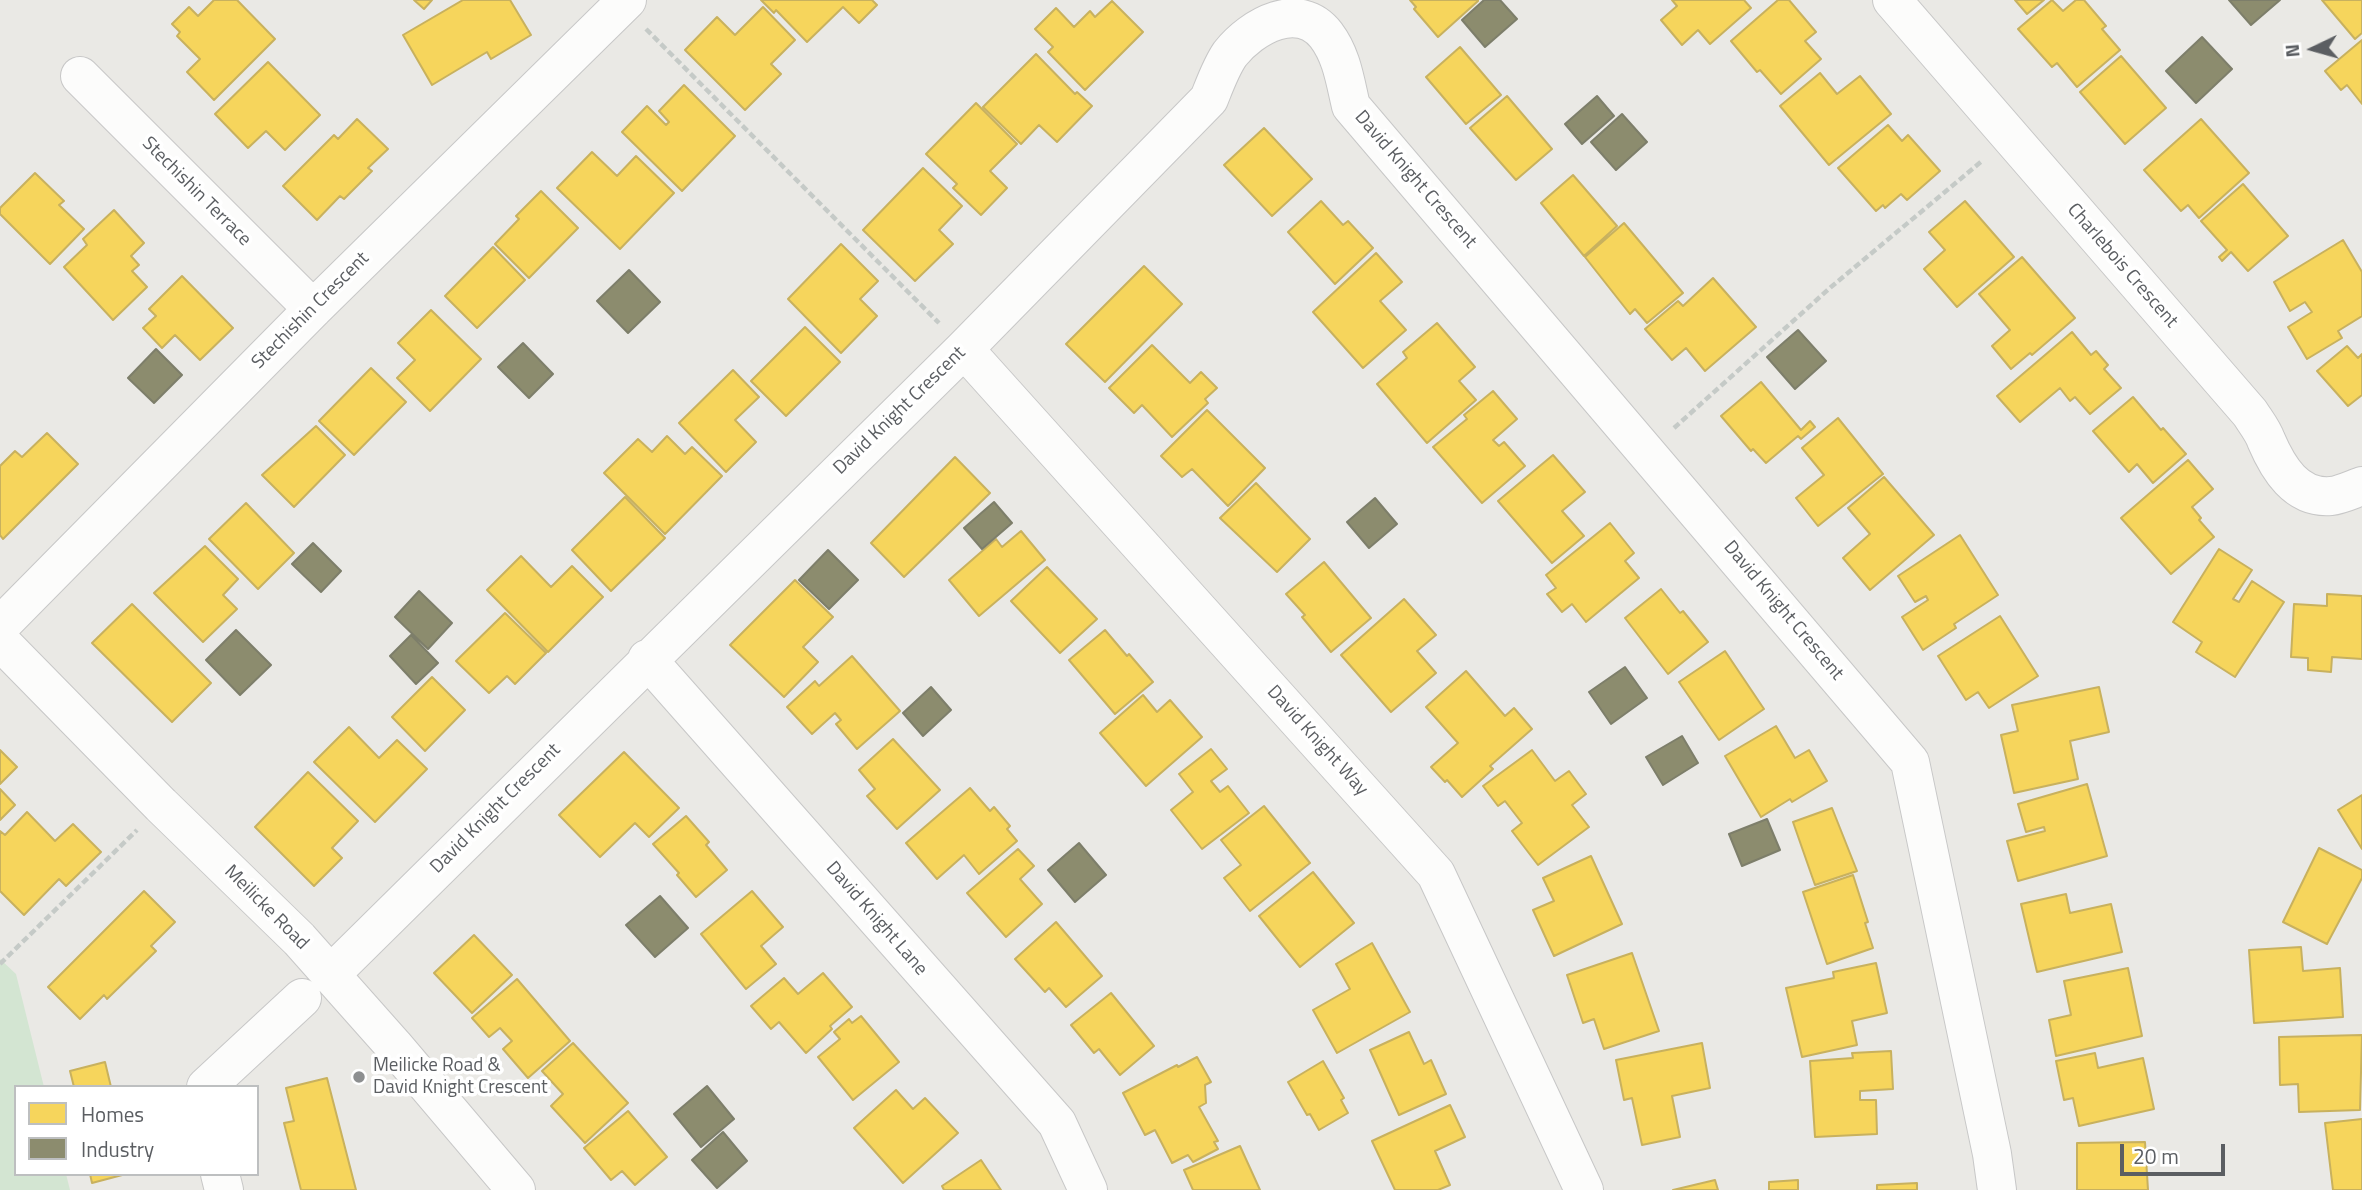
<!DOCTYPE html>
<html>
<head>
<meta charset="utf-8">
<style>
	body { margin:0 }
	#map { position:relative; width:2362px; height:1190px; overflow:hidden; background:#eae9e5; font-family:"Titillium Web",sans-serif }
	canvas { display:block }
	.legend { position:absolute; left:14px; top:1085px; width:245px; height:91px; box-sizing:border-box; background:#fff; border:2px solid #bdbfc0; margin:0; padding:9px 12px; list-style:none; font-size:21px; color:#5b5e62 }
	.legend li { display:flex; align-items:center; gap:14px; height:35px }
	.legend b { width:35px; border:2px solid #bdbfc0 }
	.north { position:absolute; left:2278px; top:14px; width:70px; height:70px; -webkit-text-stroke:5px #fff; paint-order:stroke; rotate:265deg; font-size:19px; font-weight:700; line-height:28px; text-align:center; color:#5b5e62 }
	.north::after { content:''; display:block; margin:auto; width:24px; height:32px; background:#5b5e62; clip-path:polygon(50% 0,100% 100%,50% 72%,0 100%) }
	.scale { position:absolute; left:2120px; top:1144px; width:105px; height:32px; box-sizing:border-box; border:4px solid #5b5e62; border-top:0; padding-left:9px; font-size:21px; line-height:24px; white-space:nowrap; color:#5b5e62; -webkit-text-stroke:5px #fff; paint-order:stroke }
</style>
</head>
<body>
<div id="map">
<canvas width="2362" height="1190"></canvas>
<ul class="legend">
<li><b style="height:19px;background:#f6d55c"></b>Homes</li>
<li><b style="height:19px;background:#8c8c6e"></b>Industry</li>
</ul>
<div class="north">N</div>
<div class="scale">20 m</div>
</div>
<script>
const ctx = document.querySelector('canvas').getContext('2d');
ctx.lineJoin = 'round';
function fillPath(path, color) {
  ctx.fillStyle = color;
  ctx.fill(path, 'evenodd');
}
function stroke(path, color, width, dash) {
  ctx.strokeStyle = color;
  ctx.lineWidth = width;
  ctx.lineCap = dash ? 'butt' : 'round';
  ctx.setLineDash(dash || []);
  ctx.stroke(path);
}
function write(font, color, halo, rows, align = 'center') {
  ctx.font = font + ' "Titillium Web",sans-serif';
  ctx.lineWidth = 7;
  ctx.setLineDash([]);
  ctx.textBaseline = 'middle';
  ctx.strokeStyle = halo;
  ctx.fillStyle = color;
  for (const [text, x, y, turn = 0] of rows) {
    ctx.save();
    ctx.translate(x, y);
    ctx.rotate((+turn || 0) * Math.PI / 180);
    ctx.textAlign = isNaN(turn) ? turn : align;
    if (halo) ctx.strokeText(text, 0, 0);
    ctx.fillText(text, 0, 0);
    ctx.restore();
  }
}
const green = new Path2D(`
	M0 959 16 974 44 1087H16V1174H66L70 1190H0Z`);
const homes = new Path2D(`
	M214 0H237L275 39 214 100 187 72 200 59 177 36 180 32 172 24 189 7 198 16Z
	M414 0H432L424 9Z
	M463 0H510L531 35 491 59 487 52 432 85 403 35Z
	M761 0H872L877 5 859 23 843 7 807 42 776 10 774 13Z
	M1410 0H1478V1L1438 37 1414 9 1416 7Z
	M1672 0H1744L1751 8 1710 44 1698 30 1682 45 1661 20 1677 6Z
	M1778 0H1789L1816 32 1805 41 1821 59 1781 94 1760 70 1757 72 1731 41Z
	M2015 0H2044L2027 14Z
	M2052 0 2063 11 2076 0H2084L2106 26 2102 29 2120 50 2077 87 2057 63 2052 67 2018 29Z
	M2322 0H2362V33L2355 39Z
	M1112 1 1143 32 1085 90 1048 52 1053 47 1035 29 1056 8 1074 27 1090 11 1095 17Z
	M763 7 795 40 771 64 781 74 745 110 685 50 717 17 735 35Z
	M2362 40V104L2347 85 2341 90 2325 71Z
	M1460 47 1501 95 1466 124 1426 77Z
	M1036 54 1075 94 1077 92 1092 106 1057 142 1039 125 1021 144 983 107Z
	M2121 56 2166 108 2125 144 2080 92Z
	M268 62 320 115 285 150 266 131 248 148 215 114Z
	M1820 73 1837 94 1860 76 1891 114 1829 165 1780 106Z
	M684 85 735 136 682 191 622 132 647 106 666 125 669 122 659 111Z
	M1507 96 1552 149 1516 180 1470 128Z
	M976 103 1017 144 990 171 1007 188 981 215 953 188 957 184 926 154Z
	M357 119 388 149 368 168 372 171 344 199 340 196 317 220 283 186 334 135 338 139Z
	M2201 119 2249 173 2199 218 2188 205 2181 211 2144 170Z
	M1888 125 1902 141 1908 135 1940 171 1907 200 1901 194 1885 208 1883 205 1876 211 1838 168Z
	M1264 128 1312 179 1272 216 1224 165Z
	M592 152 617 176 636 156 674 193 620 249 557 188Z
	M923 168 962 206 939 230 953 244 915 281 863 230Z
	M35 173 64 201 59 205 84 229 50 264 0 214V208Z
	M1573 175 1617 226 1584 256 1541 203Z
	M2243 184 2288 236 2248 271 2231 252 2222 261 2219 257 2227 250 2201 221Z
	M541 191 578 228 529 278 495 244 519 219 516 216Z
	M1321 201 1343 225 1348 221 1373 248 1335 284 1288 232Z
	M1965 201 2014 257 1957 307 1924 269 1945 250 1929 232Z
	M114 210 144 243 131 256 139 265 132 271 147 287 113 320 64 267 87 245 83 239Z
	M1624 223 1683 293 1647 323 1635 309 1630 314 1585 257Z
	M2343 240 2362 272V316L2338 331 2342 338 2307 359 2288 327 2312 312 2305 302 2290 311 2274 282Z
	M841 244 878 281 860 299 877 316 841 353 788 299Z
	M493 247 525 280 477 328 445 296Z
	M1376 253 1402 282 1380 301 1406 330 1363 368 1313 312Z
	M2022 257 2075 318 2032 355 2030 353 2011 369 1992 346 2010 330 1979 294Z
	M1144 266 1182 304 1105 382 1066 344Z
	M182 276 233 328 200 360 175 335 162 348 143 328 156 316 149 309Z
	M1713 278 1756 327 1705 371 1686 348 1672 360 1645 329 1678 301 1683 306Z
	M431 310 481 359 430 411 397 378 415 360 398 343Z
	M1437 323 1475 367 1459 381 1476 400 1427 443 1377 384 1407 358 1403 352Z
	M805 327 840 362 786 416 751 381Z
	M2072 332 2091 355 2096 351 2108 365 2104 369 2121 388 2090 414 2075 397 2070 401 2060 388 2020 422 1997 396Z
	M1152 345 1190 383 1201 372 1217 388 1205 399 1208 403 1172 437 1142 405 1134 413 1109 388Z
	M2347 346 2358 358 2362 354V395L2348 406 2317 371Z
	M371 368 406 402 354 455 319 421Z
	M733 370 759 397 735 420 756 442 726 472 679 423Z
	M1761 382 1801 430 1810 421 1815 427 1801 439 1798 436 1766 463 1753 449 1751 451 1721 416Z
	M1493 391 1517 419 1493 440 1499 446 1504 442 1525 466 1482 503 1433 447 1467 419 1464 415Z
	M2133 397 2161 430 2163 428 2186 454 2153 483 2137 464 2129 472 2093 431Z
	M1207 410 1265 468 1228 506 1192 469 1182 477 1161 456Z
	M1838 418 1883 474 1818 526 1796 498 1824 475 1802 448Z
	M316 426 345 455 294 507 262 475Z
	M47 433 78 464 3 539 0 535V466L15 451 22 457Z
	M667 436 685 454 692 447 722 476 665 534 604 473 638 439 652 452Z
	M1553 455 1585 492 1562 511 1584 536 1552 563 1498 501Z
	M955 457 990 493 904 577 871 543Z
	M2188 460 2213 489 2192 507 2201 518 2199 520 2214 537 2171 574 2121 518Z
	M1884 477 1934 535 1870 590 1843 558 1870 534 1848 508Z
	M1256 483 1310 539 1277 572 1220 518Z
	M625 497 665 538 611 591 572 550Z
	M246 503 294 553 258 589 209 539Z
	M1610 523 1634 553 1625 561 1639 578 1586 622 1572 604 1562 612 1547 594 1556 588 1546 575Z
	M1021 531 1045 560 979 616 949 580 996 539 1002 547Z
	M1960 535 1998 595 1954 624 1956 628 1923 650 1902 617 1928 600 1926 596 1915 602 1898 576Z
	M205 546 238 579 223 595 237 609 203 642 154 593Z
	M2219 549 2252 570 2233 599 2239 602 2252 581 2284 602 2235 677 2196 652 2202 642 2173 622Z
	M521 556 551 587 572 566 603 597 548 652 487 590Z
	M1324 562 1371 618 1331 652 1302 617 1305 615 1286 594Z
	M1047 567 1097 619 1060 653 1011 601Z
	M795 580 833 617 803 647 818 662 784 697 730 645Z
	M1661 589 1680 613 1683 611 1708 642 1668 674 1625 618Z
	M2327 594 2362 596V659L2332 657 2331 672 2308 670V658L2291 657 2294 604 2327 606Z
	M1404 599 1436 635 1417 651 1436 673 1391 712 1341 655Z
	M132 604 211 683 172 722 92 643Z
	M505 613 546 653 515 684 507 676 489 693 456 661Z
	M2000 616 2038 676 1989 708 1978 692 1966 700 1938 656Z
	M1105 630 1127 656 1129 654 1153 682 1115 714 1069 660Z
	M1725 651 1764 709 1719 740 1679 682Z
	M852 656 900 711 857 749 836 724 841 720 835 713 812 734 787 707 815 681 819 686Z
	M1466 671 1505 716 1514 708 1532 729 1490 766 1493 769 1462 797 1447 780 1445 782 1431 767 1458 743 1426 707Z
	M432 677 465 710 425 751 392 717Z
	M2099 687 2109 732 2070 741 2078 779 2014 793 2001 735 2018 731 2012 705Z
	M1143 695 1157 712 1170 700 1202 737 1146 786 1100 733Z
	M1776 726 1795 758 1809 750 1827 781 1792 802 1790 799 1761 817 1725 756Z
	M349 727 379 758 397 740 427 769 375 822 314 762Z
	M893 739 940 790 897 829 867 796 875 789 859 770Z
	M1211 749 1227 769 1211 781 1220 792 1228 786 1249 813 1202 849 1171 810 1193 792 1179 774Z
	M0 750 17 767 0 784Z
	M1532 750 1555 781 1569 771 1586 794 1572 805 1589 827 1538 865 1512 831 1522 823 1505 801 1498 806 1483 786Z
	M624 752 679 808 649 837 635 823 600 857 559 815Z
	M308 772 358 821 332 848 342 858 314 886 255 827Z
	M2087 784 2107 856 2018 881 2007 841 2045 831 2044 827 2026 832 2018 804Z
	M970 788 990 811 994 807 1010 826 1007 829 1017 841 979 874 964 855 937 879 906 843Z
	M0 789 15 805 0 820Z
	M2362 795V849L2338 810Z
	M1264 806 1310 863 1250 911 1224 878 1241 865 1221 840Z
	M1832 808 1857 871 1815 885 1793 822Z
	M27 812 55 841 73 824 101 852 66 886 59 879 24 915 0 891V831L5 835Z
	M686 816 709 842 706 845 727 870 696 897 677 875 679 873 653 844Z
	M2319 848 2362 870V878L2327 944 2283 922Z
	M1018 849 1034 866 1020 879 1042 904 1006 937 967 893Z
	M1591 856 1622 924 1554 956 1533 910 1554 901 1543 878Z
	M1313 872 1354 923 1300 967 1259 916Z
	M1853 875 1868 922 1865 923 1873 948 1827 964 1803 892Z
	M144 891 175 922 151 946 156 951 107 999 104 995 80 1019 48 987Z
	M752 891 783 927 761 946 776 964 746 989 701 934Z
	M2066 894 2070 913 2111 904 2122 952 2037 972 2021 904Z
	M1056 922 1102 976 1066 1007 1049 988 1045 992 1015 959Z
	M474 935 512 975 472 1013 434 973Z
	M1372 943 1410 1012 1337 1053 1313 1010 1350 989 1336 964Z
	M2301 947 2303 971 2340 968 2343 1017 2254 1023 2249 950Z
	M1632 953 1659 1031 1604 1049 1594 1019 1583 1023 1567 975Z
	M1876 963 1887 1013 1852 1021 1857 1045 1802 1057 1786 988 1834 978 1833 972Z
	M2128 968 2142 1036 2056 1056 2049 1020 2071 1015 2064 981Z
	M823 973 852 1007 830 1026 832 1029 806 1053 779 1022 771 1029 751 1006 784 978 798 994Z
	M517 979 570 1041 528 1078 503 1049 512 1041 500 1028 489 1037 472 1018Z
	M1111 993 1154 1046 1120 1075 1099 1049 1094 1053 1071 1025Z
	M861 1016 899 1062 853 1100 818 1057 840 1039 834 1032 849 1019 852 1023Z
	M1409 1032 1424 1064 1431 1060 1446 1094 1399 1115 1370 1050Z
	M2362 1035 2360 1110 2299 1112 2298 1084 2280 1085 2279 1037Z
	M573 1043 628 1103 585 1143 551 1106 563 1094 542 1071Z
	M1702 1043 1710 1088 1672 1096 1680 1137 1642 1145 1632 1098 1624 1100 1616 1060Z
	M1891 1051 1893 1089 1860 1091V1100H1876L1877 1134 1815 1137 1810 1061 1853 1058 1852 1053Z
	M2095 1053 2098 1068 2143 1058 2154 1109 2079 1126 2073 1098 2064 1100 2056 1061Z
	M1197 1057 1211 1082 1205 1085 1206 1103 1199 1107 1218 1141 1214 1142 1218 1149 1193 1162 1188 1155 1172 1163 1155 1130 1145 1135 1123 1093 1177 1065 1178 1067Z
	M1323 1061 1344 1098 1341 1100 1348 1113 1319 1130 1310 1114 1307 1115 1288 1082Z
	M105 1062 111 1087H74L70 1071Z
	M327 1078 356 1190H301L284 1123 294 1121 286 1088Z
	M896 1090 913 1109 925 1098 958 1133 903 1183 854 1128Z
	M1450 1105 1465 1137 1435 1151 1450 1185 1438 1190H1395L1372 1141Z
	M628 1111 667 1157 635 1185 622 1171 611 1180 584 1148Z
	M2362 1119V1190H2333L2325 1123Z
	M2145 1142 2148 1190H2077V1143Z
	M1240 1146 1260 1190H1193L1184 1170Z
	M981 1160 1001 1190H944L942 1186Z
	M90 1174H126L92 1183Z
	M1715 1180 1718 1190H1673Z
	M1798 1180V1190H1769V1182Z
	M1917 1183V1190H1877V1185Z`);
const industry = new Path2D(`
	M1484 0H1500L1517 19 1485 47 1462 20Z
	M2229 0H2280L2251 25Z
	M2202 37 2232 69 2196 103 2166 71Z
	M1597 96 1614 116 1582 144 1565 124Z
	M1622 114 1647 142 1616 170 1591 142Z
	M629 270 660 302 628 333 597 301Z
	M1798 330 1826 361 1795 389 1767 357Z
	M523 343 553 374 529 398 498 367Z
	M156 349 182 375 154 403 128 378Z
	M1375 498 1397 524 1369 548 1347 522Z
	M994 502 1012 523 982 549 964 528Z
	M313 543 341 571 321 592 292 564Z
	M828 550 858 580 829 609 799 580Z
	M419 591 452 623 428 649 395 617Z
	M236 630 271 665 240 695 206 660Z
	M411 635 438 663 416 684 390 656Z
	M1625 667 1647 698 1611 724 1589 692Z
	M931 687 951 710 923 736 903 713Z
	M1682 736 1698 763 1663 785 1646 757Z
	M1767 819 1780 850 1742 866 1729 834Z
	M1079 843 1106 875 1075 902 1048 870Z
	M660 896 688 928 655 957 626 925Z
	M707 1086 734 1119 701 1147 674 1114Z
	M723 1132 747 1161 717 1188 692 1160Z`);
const path = new Path2D(`
	M646 29 939 323
	M1674 428 1831 287 1982 161
	M0 964 137 830`);
const minor = new Path2D(`
	M1892 0 2250 413C2255 421 2263 431 2266 440 2278 468 2296 499 2331 496 2341 495 2353 489 2362 486
	M80 76 313 309
	M964 349 1436 874 1584 1190
	M0 626 313 309 627 0
	M0 641 161 805 299 939 394 1046 516 1190
	M647 659 1057 1123 1088 1190
	M330 975 964 349 1209 99C1215 84 1221 67 1230 54 1252 26 1299 0 1326 35 1342 56 1345 81 1351 106L1910 762 1992 1154 1997 1190
	M206 1087 302 998
	M220 1174 224 1190`);
const markers = [
	[359,1077,7,"#8d8f90"]
];
const streetNames = [
	["David Knight Crescent",1415,180,49],
	["Stechishin Terrace",196,192,45],
	["Charlebois Crescent",2122,266,49],
	["Stechishin Crescent",311,311,-45],
	["David Knight Crescent",900,411,-44],
	["David Knight Crescent",1783,611,50],
	["David Knight Way",1317,741,48],
	["David Knight Crescent",496,809,-45],
	["Meilicke Road",266,908,45],
	["David Knight Lane",876,919,49]
];
const poiNames = [
	["Meilicke Road &",373,1066],
	["David Knight Crescent",373,1088]
];
fillPath(green, '#d3e5d2');
fillPath(homes, '#f6d55c');
stroke(homes, '#c8b15e', 2);
fillPath(industry, '#8c8c6e');
stroke(industry, '#7d7e6a', 2);
stroke(minor, '#c7c7c7', 40);
stroke(path, '#c5cac7', 4.5, [7, 3.5]);
stroke(minor, '#fcfcfb', 38);
for (const [x, y, r, color] of markers) {
  const dot = new Path2D();
  dot.arc(x, y, r, 0, 2 * Math.PI);
  ctx.fillStyle = color;
  ctx.fill(dot);
  stroke(dot, '#fff', 2.5);
}
write('19px', '#5b5e62', '#fff', streetNames);
write('19px', '#5b5e62', '#fff', poiNames, 'left');
</script>
</body>
</html>
